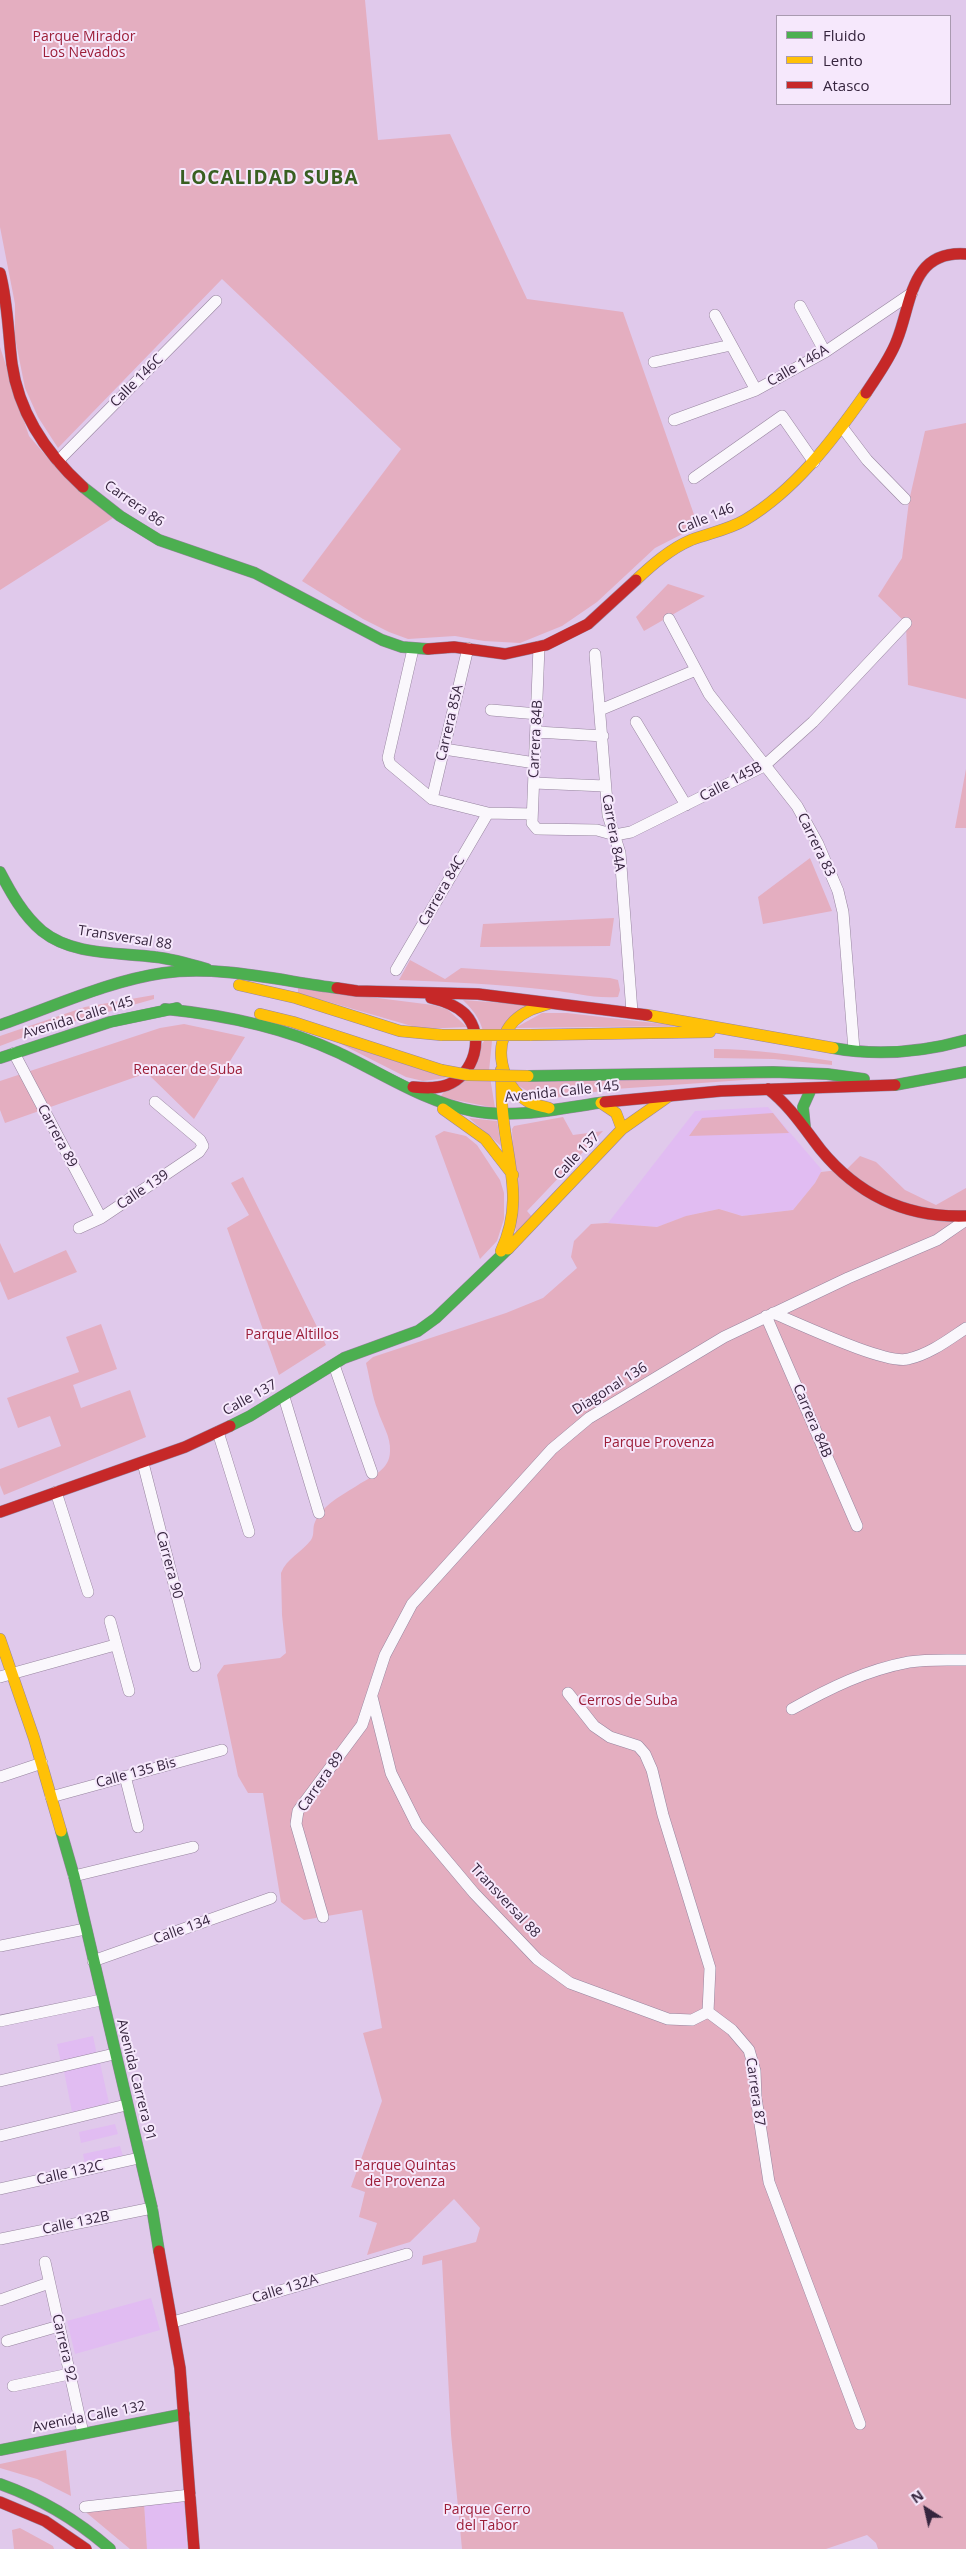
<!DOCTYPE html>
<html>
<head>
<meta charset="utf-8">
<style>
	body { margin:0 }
	#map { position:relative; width:966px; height:2549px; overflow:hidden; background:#e0c9eb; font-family:"Open Sans",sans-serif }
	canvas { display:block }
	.legend { position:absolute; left:776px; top:15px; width:175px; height:90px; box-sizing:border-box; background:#f6e8fc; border:1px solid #a99ab0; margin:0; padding:6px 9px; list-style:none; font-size:15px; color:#36253e }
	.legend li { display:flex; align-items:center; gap:10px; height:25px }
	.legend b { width:25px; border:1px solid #a99ab0 }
	.north { position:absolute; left:901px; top:2484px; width:50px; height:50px; -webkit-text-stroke:4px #f6e8fc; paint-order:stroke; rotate:325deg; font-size:14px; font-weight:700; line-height:20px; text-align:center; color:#36253e }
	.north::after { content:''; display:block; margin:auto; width:18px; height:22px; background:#36253e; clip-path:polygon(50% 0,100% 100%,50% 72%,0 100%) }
</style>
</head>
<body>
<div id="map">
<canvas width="966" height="2549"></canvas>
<ul class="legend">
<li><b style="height:6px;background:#4caf50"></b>Fluido</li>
<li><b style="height:6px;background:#ffc107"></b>Lento</li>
<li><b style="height:6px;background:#c62828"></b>Atasco</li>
</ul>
<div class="north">N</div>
</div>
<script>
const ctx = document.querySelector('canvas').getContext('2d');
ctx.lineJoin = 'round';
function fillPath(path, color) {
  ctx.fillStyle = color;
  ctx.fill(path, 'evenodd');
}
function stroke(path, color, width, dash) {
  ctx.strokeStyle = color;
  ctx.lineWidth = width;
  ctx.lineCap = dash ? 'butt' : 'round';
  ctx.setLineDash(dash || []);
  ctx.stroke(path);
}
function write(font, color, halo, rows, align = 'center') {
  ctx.font = font + ' "Open Sans",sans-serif';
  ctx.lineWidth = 4;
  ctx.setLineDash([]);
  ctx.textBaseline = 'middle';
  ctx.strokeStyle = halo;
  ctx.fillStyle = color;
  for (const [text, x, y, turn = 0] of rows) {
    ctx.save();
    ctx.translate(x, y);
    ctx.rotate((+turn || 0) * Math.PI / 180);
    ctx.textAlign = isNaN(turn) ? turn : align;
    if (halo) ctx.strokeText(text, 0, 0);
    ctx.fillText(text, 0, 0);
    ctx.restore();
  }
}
const built = new Path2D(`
	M768 1107 822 1170 815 1183 793 1210 742 1216 719 1209 687 1216 657 1227 608 1223 695 1111Z
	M93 2036 97 2055 61 2062 57 2044Z
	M100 2063 109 2103 72 2112 64 2071Z
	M115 2124 118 2134 81 2143 79 2132Z
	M120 2146 123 2156 85 2164 83 2154Z
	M151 2298 160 2330 75 2354 67 2321Z
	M184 2500 187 2548 147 2549 144 2503Z`);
const green = new Path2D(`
	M0 0H365L378 140 450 134 527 299 623 312 698 526 655 548 597 602 562 626 520 643 484 641 455 636 408 639 389 632 363 619 302 581 401 449 222 279 58 448 38 417 25 388 15 338V304L0 227Z
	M0 347 29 436 54 465 113 518 0 590Z
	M966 423V699L908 685 906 623 878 596 902 558 909 501 925 431Z
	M668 584 705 596 644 631 636 617Z
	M966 769V828H955Z
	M810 858 832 911 763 924 758 897Z
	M614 918 610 946 480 947 483 924Z
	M410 960 445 979 461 968 610 978 618 980 620 990 618 997C594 999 572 992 549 990 499 984 449 982 399 980Z
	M298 988 433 1005 447 1009 467 1027 422 1029 298 993Z
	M154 995V999L37 1032 0 1046V1036L85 1007Z
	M463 1000 529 1005 492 1041 489 1071 495 1108 440 1097 485 1040C482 1022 476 1013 463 1000Z
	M542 1013H567L680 1026 515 1028Z
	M184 1024 245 1037 194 1119 147 1073 5 1123 0 1110V1081L160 1028Z
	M337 1042 447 1078 423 1081 406 1077Z
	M714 1049C754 1049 792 1055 832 1061V1065L774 1059 714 1058Z
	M773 1078 615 1089 554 1098H538L513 1082Z
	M773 1113 789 1133 689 1136 702 1118Z
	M563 1117 573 1135 603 1131 527 1211 533 1218 516 1237 512 1129 514 1126Z
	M469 1118 497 1121 501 1146Z
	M444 1131 466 1136 477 1145 500 1180 504 1193V1219L497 1241 480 1259 435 1136Z
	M860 1156 876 1162 905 1190 936 1205 966 1188V2549H878L876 2543 867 2535 826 2549H462L451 2434 442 2260 422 2265 423 2256 476 2242 480 2228 454 2199 410 2242 367 2255 377 2223 359 2217 365 2192 351 2187 382 2101 363 2033 382 2028 362 1910 304 1920 281 1902 263 1793H248L238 1776 217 1675 224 1665 280 1658 286 1653 282 1615 281 1573C287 1558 301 1553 311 1540 315 1534 312 1528 315 1522 322 1505 344 1494 358 1485 372 1476 390 1470 390 1451 391 1437 382 1424 378 1411 372 1396 370 1379 366 1363L373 1357 506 1313 543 1298 577 1268 571 1257 574 1241 591 1224 606 1223 657 1227 686 1216 719 1209 742 1216 793 1210 815 1183 821 1172 847 1169Z
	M243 1177 326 1345 279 1375 227 1228 249 1215 231 1183Z
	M0 1243 14 1273 66 1250 77 1272 8 1300 0 1281Z
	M101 1324 117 1369 73 1385 81 1408 130 1390 146 1437 4 1495 0 1485V1469L61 1446 50 1416 18 1428 7 1398 79 1372 66 1337Z
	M66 2450 71 2496 37 2479 0 2468V2464Z
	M144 2503 147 2549H130L82 2509Z
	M20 2528 53 2546 54 2549H14L12 2530Z`);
const street = new Path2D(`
	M800 306 825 352
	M715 315 756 390
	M654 362 731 345
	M674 420 756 390 825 352 912 293
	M842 427 867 460 905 499
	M58 461 216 301
	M694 478 782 416 814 462
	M669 619 709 694 797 806 818 844 838 891 843 912 854 1050
	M539 647 532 823 537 829 597 830 615 835 631 832 764 766 813 722 906 623
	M413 649 388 758 390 764 432 799 488 813 532 814
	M595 654 608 815 620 853 632 1012
	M491 710 538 714
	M600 710 696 670
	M636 722 686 805
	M537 732 603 736
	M444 749 535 763
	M534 783 605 786
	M432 799 468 648
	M396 970 488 813
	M14 1053 101 1218
	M79 1228 101 1218 199 1152 203 1146 200 1140 155 1102
	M773 1313C798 1323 886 1365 908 1359 930 1354 948 1340 966 1328
	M766 1316 857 1526
	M334 1365 372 1473
	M284 1397 319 1513
	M218 1432 249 1532
	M143 1463 195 1666
	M56 1492 88 1592
	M110 1621 129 1691
	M0 1677 115 1645
	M568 1693 594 1726 610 1737 638 1746 645 1754 652 1770 663 1815 710 1968 708 2012
	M372 1697 391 1773 417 1825 474 1893 537 1959 570 1983 668 2019 692 2020 708 2012
	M792 1709C830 1688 866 1670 909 1662 927 1659 947 1660 966 1660
	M125 1776 138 1827
	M0 1777 42 1763
	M51 1797 222 1750
	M74 1876 193 1847
	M323 1917 296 1824 298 1811 362 1725 385 1655 412 1604 552 1449 589 1418 724 1337 848 1278 937 1240 966 1220
	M0 1946 85 1929
	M93 1961 271 1898
	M708 2012 732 2030 749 2050 755 2071 756 2098 769 2182 860 2424
	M0 2021 101 2000
	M0 2081 114 2054
	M0 2136 126 2105
	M0 2189 139 2158
	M0 2239 152 2208
	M45 2262 83 2433
	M0 2300 49 2283
	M173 2322 407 2254
	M7 2341 59 2326
	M13 2386 69 2374
	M85 2507 190 2495`);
const fast = new Path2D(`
	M83 487 120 516 159 540 255 573 382 640 402 647 428 649
	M0 872C11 893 23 915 42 931 73 956 118 952 155 957 173 959 190 964 207 969
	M165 1009C225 1015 283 1027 337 1052 382 1073 424 1102 473 1111 517 1119 562 1108 605 1102
	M0 1025C53 1007 108 981 163 973 220 965 281 981 337 988
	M833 1048C877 1056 923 1052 966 1040
	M0 1058 110 1022 177 1008
	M528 1076 773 1072 827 1074 864 1079
	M895 1085 966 1072
	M805 1127 803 1107 811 1089
	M230 1426 250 1416 344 1358 418 1331 436 1318 508 1249
	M61 1831 74 1876 152 2208 159 2251
	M0 2450 184 2414
	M0 2484C42 2499 77 2520 110 2549`);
const slow = new Path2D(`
	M636 580C652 565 670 549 691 540 709 533 728 530 745 520 795 490 833 440 866 393
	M239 985 296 998 400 1031 442 1035
	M548 1004C535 1008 524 1011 514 1021 491 1044 501 1085 527 1101 533 1105 542 1106 549 1108
	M260 1014 293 1022 441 1070
	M647 1015 833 1048
	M530 1035 710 1032
	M501 1070C502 1085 501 1101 503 1116 508 1165 524 1203 501 1251
	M601 1103 616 1113 622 1129
	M443 1109 485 1139 513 1175
	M508 1249 622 1129 669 1096
	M0 1639 34 1738 61 1831`);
const jam = new Path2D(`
	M0 273C8 303 8 333 12 364 19 414 47 454 83 487
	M866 393C877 376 890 359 897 340 912 303 910 250 966 254
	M428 649 454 647 505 654 546 645 588 624 636 580
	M337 988 357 991 478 994 647 1015
	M413 1087C424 1088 436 1089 447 1085 474 1075 486 1036 465 1014 456 1005 444 1001 431 998
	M768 1089C790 1106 804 1128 821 1150 858 1195 907 1218 966 1216
	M605 1102 721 1091 895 1085
	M0 1512 185 1447 230 1426
	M159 2251 180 2368 194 2549
	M0 2502 45 2521 86 2549`);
const slowBridge = new Path2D(`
	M442 1035H530
	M441 1070 468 1075 528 1076`);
const parkNames = [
	["Parque Mirador",84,37],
	["Los Nevados",84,53],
	["Renacer de Suba",188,1070],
	["Parque Altillos",292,1335],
	["Parque Provenza",659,1443],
	["Cerros de Suba",628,1701],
	["Parque Quintas",405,2166],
	["de Provenza",405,2182],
	["Parque Cerro",487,2510],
	["del Tabor",487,2526]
];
const streetNames = [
	["Calle 146A",798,366,-30],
	["Calle 146C",137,381,-45],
	["Carrera 86",134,504,35],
	["Calle 146",706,519,-22],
	["Carrera 85A",450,723,-77],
	["Carrera 84B",536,739,-87],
	["Calle 145B",731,782,-28],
	["Carrera 84A",613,833,80],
	["Carrera 83",816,845,64],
	["Carrera 84C",442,891,-60],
	["Transversal 88",125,938,9],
	["Avenida Calle 145",78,1018,-17],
	["Avenida Calle 145",562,1092,-6],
	["Carrera 89",57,1136,62],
	["Calle 137",577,1156,-47],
	["Calle 139",143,1190,-34],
	["Diagonal 136",610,1389,-32],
	["Calle 137",250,1398,-29],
	["Carrera 84B",812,1421,67],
	["Carrera 90",169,1565,75],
	["Calle 135 Bis",136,1773,-15],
	["Carrera 89",321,1782,-55],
	["Transversal 88",505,1901,47],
	["Calle 134",182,1930,-20],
	["Avenida Carrera 91",136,2080,76],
	["Carrera 87",755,2092,82],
	["Calle 132C",70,2173,-13],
	["Calle 132B",76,2223,-12],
	["Calle 132A",285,2289,-17],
	["Carrera 92",64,2348,77],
	["Avenida Calle 132",89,2417,-11]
];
const districtNames = [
	["LOCALIDAD SUBA",269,179]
];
fillPath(built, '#e1bcf2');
fillPath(green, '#e4aec0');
stroke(street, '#97859f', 12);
stroke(fast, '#97859f', 12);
stroke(slow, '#97859f', 12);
stroke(jam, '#97859f', 12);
stroke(street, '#faf7fc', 11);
stroke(fast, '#4caf50', 11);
stroke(slow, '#ffc107', 11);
stroke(jam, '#c62828', 11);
stroke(slowBridge, '#97859f', 12, []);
stroke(slowBridge, '#ffc107', 11);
write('14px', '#9c1e38', '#f6e8fc', parkNames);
write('14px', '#36253e', '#f6e8fc', streetNames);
ctx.letterSpacing = '1px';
write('bold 19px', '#395f21', '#f6e8fc', districtNames);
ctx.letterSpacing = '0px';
</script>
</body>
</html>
